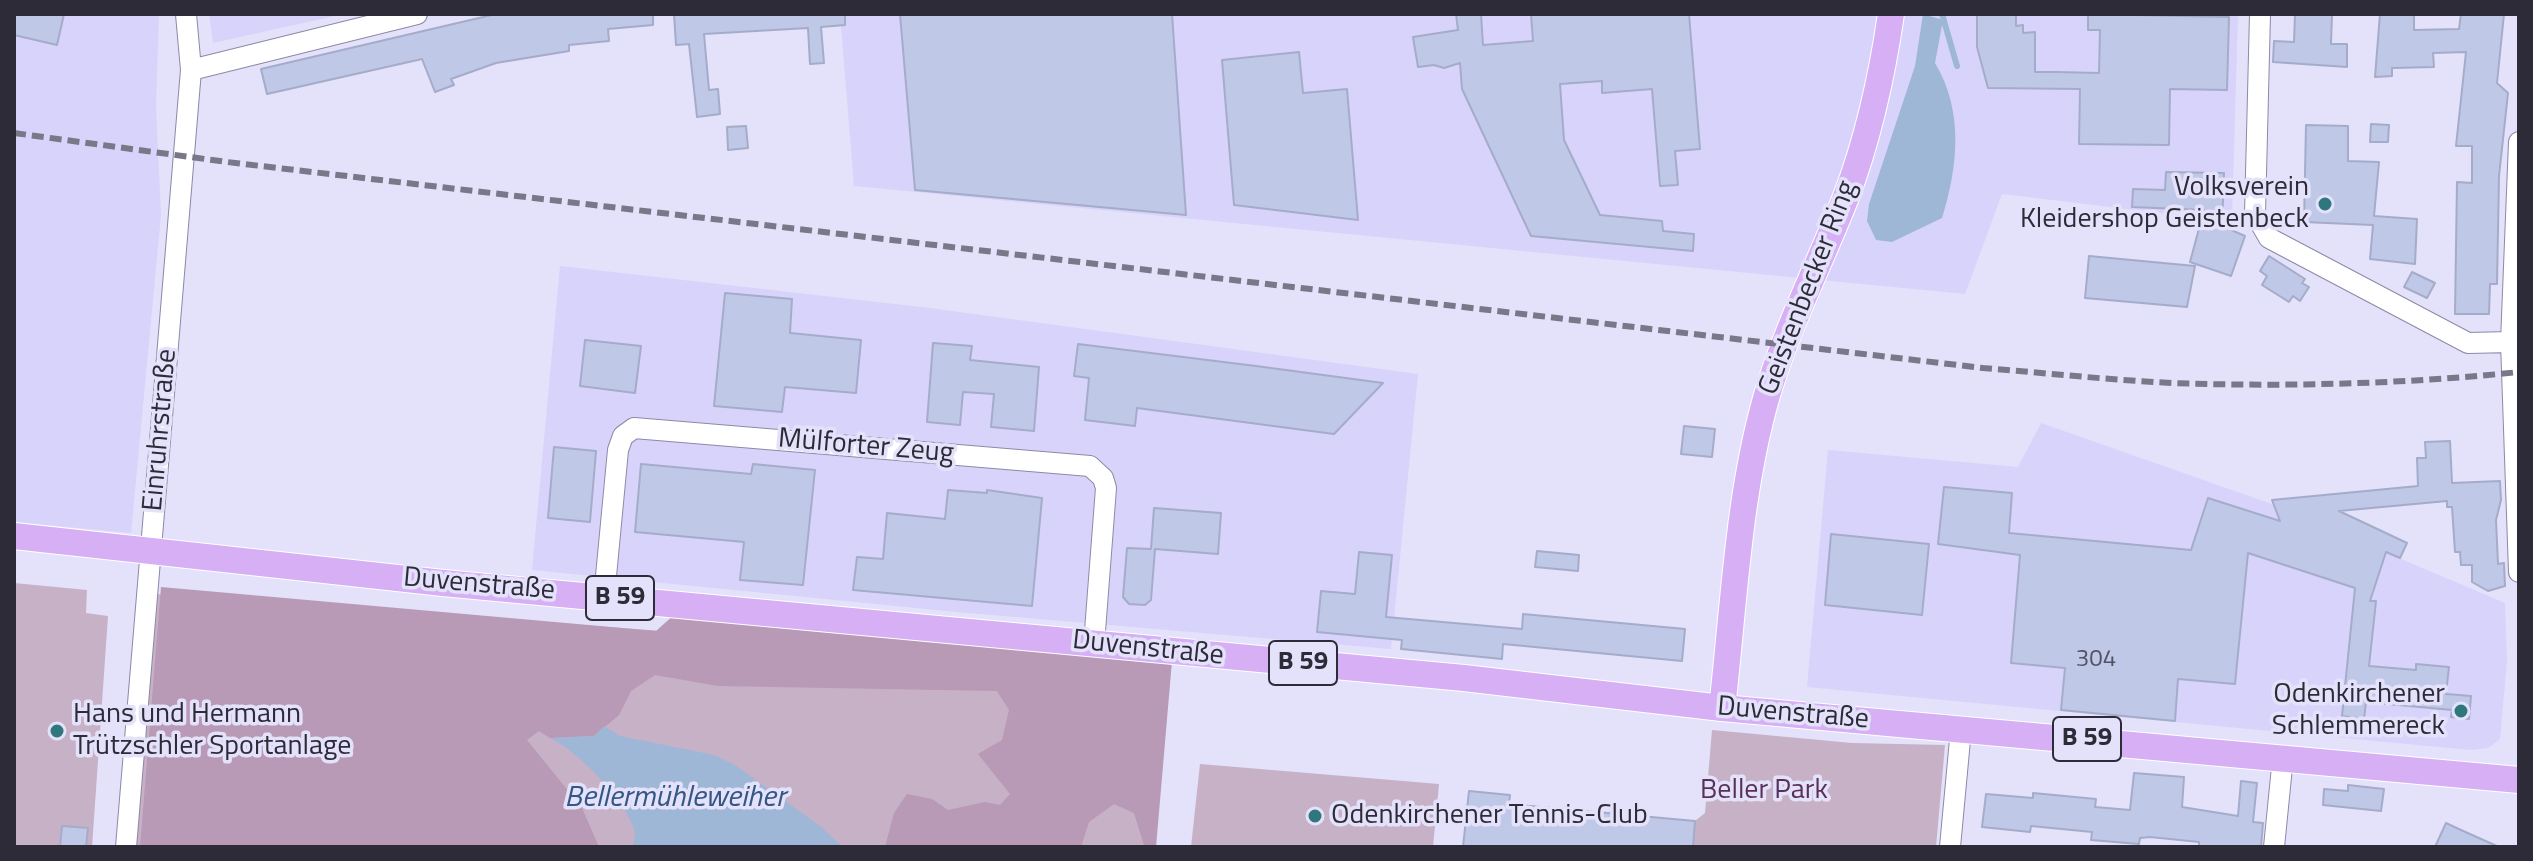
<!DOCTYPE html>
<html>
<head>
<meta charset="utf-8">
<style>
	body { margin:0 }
	#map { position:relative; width:2533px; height:861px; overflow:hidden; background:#e4e1fa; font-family:"Titillium Web",sans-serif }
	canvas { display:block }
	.frame { position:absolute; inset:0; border:16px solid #2d2b37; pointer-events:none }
</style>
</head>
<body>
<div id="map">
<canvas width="2533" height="861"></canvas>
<div class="frame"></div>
</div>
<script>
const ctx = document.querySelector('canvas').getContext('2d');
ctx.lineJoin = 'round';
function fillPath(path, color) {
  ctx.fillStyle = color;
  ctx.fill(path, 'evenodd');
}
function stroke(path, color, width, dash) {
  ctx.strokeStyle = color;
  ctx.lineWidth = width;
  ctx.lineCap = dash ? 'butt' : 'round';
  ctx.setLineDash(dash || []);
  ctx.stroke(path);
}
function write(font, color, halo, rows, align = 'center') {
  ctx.font = font + ' "Titillium Web",sans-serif';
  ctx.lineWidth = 7;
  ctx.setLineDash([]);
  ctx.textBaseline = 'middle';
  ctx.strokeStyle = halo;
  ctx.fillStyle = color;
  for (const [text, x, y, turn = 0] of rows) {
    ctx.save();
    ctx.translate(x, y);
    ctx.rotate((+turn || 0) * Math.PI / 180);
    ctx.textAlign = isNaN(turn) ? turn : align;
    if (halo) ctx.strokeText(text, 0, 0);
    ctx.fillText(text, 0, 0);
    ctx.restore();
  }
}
const built = new Path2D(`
	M14 14H159L156 107 161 215 131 533 14 522Z
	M209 14H344L213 43Z
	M840 14H2238L2232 217 2177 215 2002 194 1965 294 854 186Z
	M560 266 930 308 1418 374 1391 649 956 612 532 570Z
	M2041 423 2269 503 2505 603 2507 661 2500 739 2488 748 2470 750 1807 687 1828 450 2018 467Z`);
const green = new Path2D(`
	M14 583 87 590 86 613 108 616 92 847H14Z
	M156 594 1169 668 1153 847H134Z
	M1712 730 1852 743 1945 745 1936 847H1693L1695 821 1705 813Z
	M1200 764 1439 784 1433 847H1191Z`);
const forest = new Path2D(`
	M161 587 656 631 675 614C840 633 1006 644 1172 661L1156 847 1144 845 1134 813 1114 804 1089 822 1081 847H885L894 813 907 794 932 799 948 810 985 802 1000 805 1010 794 978 754 1002 740 1009 710 997 691 718 686 655 675 631 691 619 715 594 736 550 738 539 731 527 740 582 808 599 847H140Z`);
const water = new Path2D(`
	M1923 14 1943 20 1935 63C1964 111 1958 167 1942 218L1892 242 1876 240 1867 221 1869 204 1915 66Z
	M604 726 620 736 714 755 735 765 820 826 843 847H633C634 841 636 834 634 829 625 800 577 750 550 738L594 736Z`);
const stream = new Path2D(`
	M1942 14 1957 66`);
const building = new Path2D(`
	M14 14H64L57 45 14 35Z
	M496 14H653V25L608 29 609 41 569 45V51L496 63 451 79 454 85 435 92 422 59 267 94 261 69Z
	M674 14H845V25L821 27 824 63 810 64 808 28 704 34 709 90 718 89 720 114 697 117 689 44 676 45Z
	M900 14H1172L1186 215 915 190Z
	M1456 14H1481L1483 45 1533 41 1531 14H1689L1700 149 1675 151 1678 185 1660 186 1652 89 1602 93V81L1560 84 1564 140 1600 215 1662 221 1663 231 1694 234 1693 251 1531 236 1462 89 1460 63 1444 68 1434 65 1418 67 1413 37 1458 30Z
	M1977 14H2016V26L2023 25V33L2035 32V72H2056L2099 73 2100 30H2088V14L2229 17 2227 90 2170 89 2169 145 2079 144 2080 89 1988 88 1977 47Z
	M2295 14H2332L2331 44H2347V67L2273 62 2274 41 2294 42Z
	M2380 14H2414V30L2459 29 2461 14H2504L2497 83 2508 93 2499 176 2497 284H2490L2489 314H2455L2457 182 2472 183V146H2456L2466 52 2433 53 2434 67 2392 68V76L2375 77Z
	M1299 52 1303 93 1347 89 1358 220 1234 205 1222 60Z
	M2371 124 2389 125 2388 142H2370Z
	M2306 125 2348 126V161L2379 162 2374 216 2417 219 2415 264 2370 259 2373 225 2304 222Z
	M746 126 748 148 728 150 727 127Z
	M2166 172 2224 173 2222 226 2245 236 2231 276 2190 262 2204 210 2132 207 2133 189 2165 190Z
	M2089 256 2195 266 2187 307 2085 298Z
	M2269 256 2305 279 2302 283 2309 287 2300 301 2293 296 2289 302 2262 285 2267 276 2260 271Z
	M2412 272 2435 283 2427 298 2404 287Z
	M725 293 792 299 790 333 861 340 856 393 785 387 782 412 714 406Z
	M585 340 641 346 635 393 580 386Z
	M933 343 972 346 970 360 1039 367 1034 431 991 427 994 394 963 392 960 425 927 422Z
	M1078 344 1256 366 1383 383 1334 434 1137 408 1135 426 1085 420 1089 378 1074 376Z
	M1684 426 1715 429 1712 457 1681 454Z
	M2450 441 2452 483 2500 481 2501 500 2496 520 2498 564 2504 563 2505 586 2488 591 2472 582V565H2461L2460 552H2455L2452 507H2447V501L2339 511 2407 543 2400 558 2386 552 2370 601H2376L2369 666 2416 670V664L2449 667 2446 694 2471 696 2469 719 2451 717 2452 710 2366 702 2364 719 2342 716 2355 588 2248 553 2235 684 2178 679 2175 721 2061 710 2065 668 2011 663 2020 555 1938 544 1944 487 2012 493 2009 533 2191 550 2208 498 2280 521 2272 500 2418 486 2417 458H2426L2425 442Z
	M554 447 596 451 590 522 548 518Z
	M641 464 751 474 753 464 815 470 803 585 740 580 744 542 635 532Z
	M948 490 987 493V490L1042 498 1032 606 853 590 857 557 883 559 887 513 945 519Z
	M1154 508 1221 513 1218 554 1155 549 1151 600 1145 605 1129 604 1123 597 1127 548 1151 549Z
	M1831 534 1929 544 1922 615 1825 605Z
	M1537 551 1579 555 1578 571 1535 567Z
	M1359 552 1392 555 1386 617 1522 629 1523 614 1685 629 1682 661 1503 644 1502 659 1401 649 1402 640 1317 632 1321 591 1355 594Z
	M2134 773 2184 777 2182 807 2238 816 2241 781 2257 783 2253 822 2263 823 2261 847H2199V842L2150 837 2140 838 2139 844 2091 840 2092 832 2031 826 2030 832 1982 827 1986 794 2033 798V793L2096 799 2095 807 2130 810Z
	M2348 785 2384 789 2381 811 2323 805 2324 789 2348 791Z
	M1469 791 1510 795 1509 804 1695 821 1693 847H1463Z
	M2446 823 2461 830 2499 847H2435Z
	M62 826 88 828 86 847H60Z`);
const minor = new Path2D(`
	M2260 14 2255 214 2269 238 2468 343 2511 342
	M191 70 417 14
	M2519 142 2511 342 2519 572
	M604 597 618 450 623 436 634 428 1090 466 1103 478 1106 488 1094 644
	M126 847 191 70 186 14
	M1950 847 1961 729
	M2274 847 2283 757`);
const major = new Path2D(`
	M14 536 443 583 1464 678 1722 708 2519 780
	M1722 708C1734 605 1738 495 1767 395 1787 327 1820 263 1846 197 1868 139 1882 76 1891 14`);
const rail = new Path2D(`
	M14 133 227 162 1983 368C2046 373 2109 380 2172 383 2287 387 2404 384 2519 372`);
const markers = [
	[2325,204,8,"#2e787d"],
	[2461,711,8,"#2e787d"],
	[57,731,8,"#2e787d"],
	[1315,816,8,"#2e787d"]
];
const numberNames = [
	["304",2096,660]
];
const shields = [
	[620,598,68],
	[1303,663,68],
	[2087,739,68]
];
const shieldNames = [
	["B 59",620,598],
	["B 59",1303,663],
	["B 59",2087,739]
];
const poiNames = [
	["Volksverein",2309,188],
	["Kleidershop Geistenbeck",2309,220],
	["Odenkirchener",2445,695],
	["Schlemmereck",2445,727],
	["Hans und Hermann",73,715,"left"],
	["Trützschler Sportanlage",73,747,"left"],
	["Odenkirchener Tennis-Club",1331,816,"left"]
];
const streetNames = [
	["Geistenbecker Ring",1809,288,-69],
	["Einruhrstraße",161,430,-85],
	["Mülforter Zeug",866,447,5],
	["Duvenstraße",479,585,5],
	["Duvenstraße",1148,649,6],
	["Duvenstraße",1793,714,5]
];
const parkNames = [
	["Beller Park",1764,791]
];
const waterNames = [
	["Bellermühleweiher",675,799]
];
fillPath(built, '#d8d3fa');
fillPath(green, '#c7b1c6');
fillPath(forest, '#b899b6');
fillPath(water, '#9eb7d7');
stroke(stream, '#9eb7d7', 6);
fillPath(building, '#c0c8e7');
stroke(building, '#a4acc9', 2);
stroke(minor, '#8d89a6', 22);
stroke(major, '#fff', 28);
stroke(minor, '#fff', 20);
stroke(major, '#d6aff4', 26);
stroke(rail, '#7a7789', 6, [12, 6]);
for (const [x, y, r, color] of markers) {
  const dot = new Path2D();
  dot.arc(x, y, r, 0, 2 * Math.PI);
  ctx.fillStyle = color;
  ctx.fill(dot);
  stroke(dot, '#e4e1fa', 3);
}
write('24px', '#525263', null, numberNames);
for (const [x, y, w] of shields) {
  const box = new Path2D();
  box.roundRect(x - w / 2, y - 22, w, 44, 6);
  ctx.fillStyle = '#e4e1fa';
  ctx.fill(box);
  stroke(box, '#2d2b37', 2);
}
write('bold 26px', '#2d2b37', null, shieldNames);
write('28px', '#2d2b37', '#e4e1fa', poiNames, 'right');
write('28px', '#2d2b37', '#e4e1fa', streetNames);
write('28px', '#593059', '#e4e1fa', parkNames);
write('italic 30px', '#345783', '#e4e1fa', waterNames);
</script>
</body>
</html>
